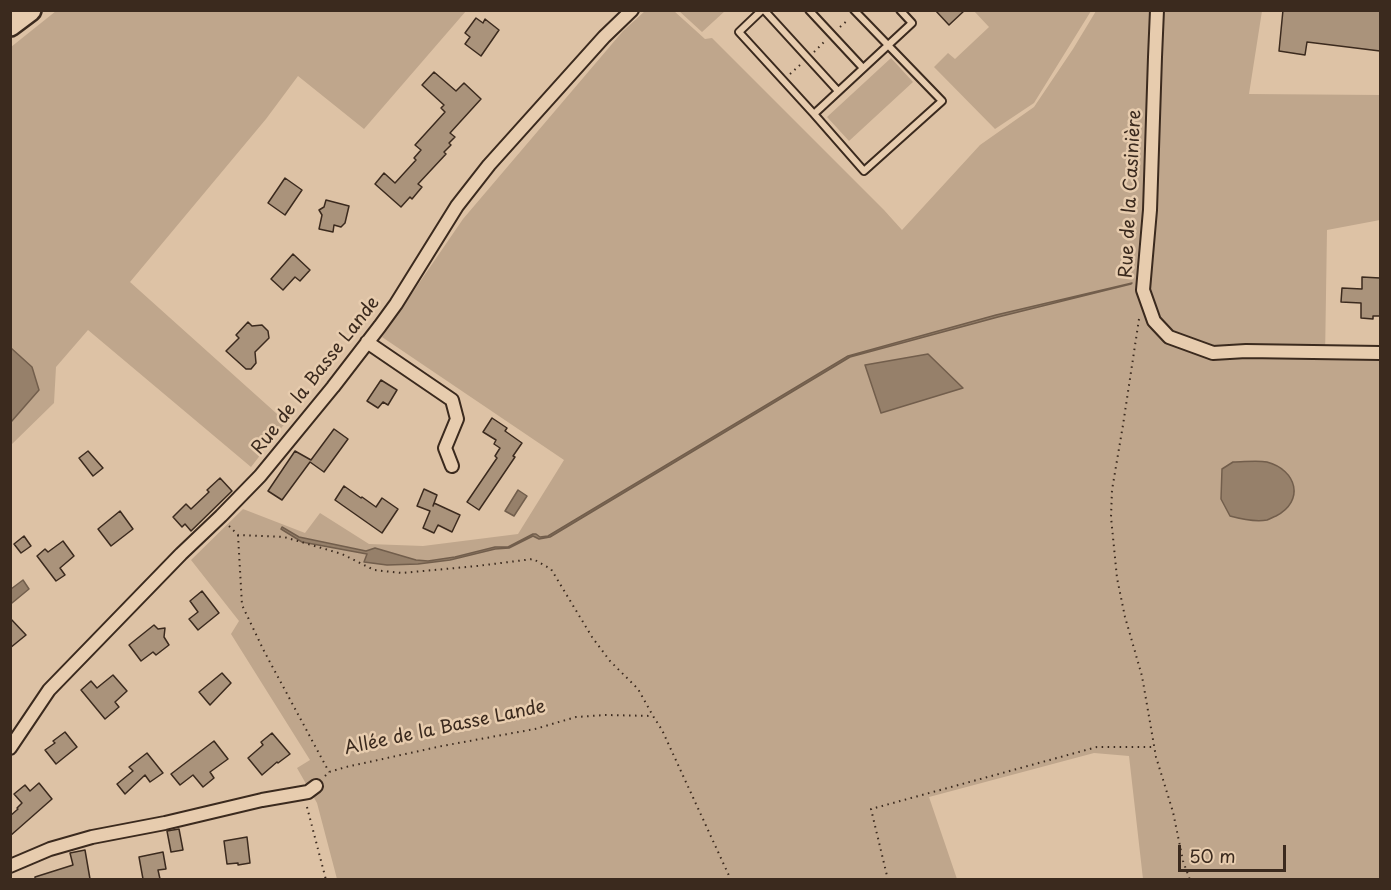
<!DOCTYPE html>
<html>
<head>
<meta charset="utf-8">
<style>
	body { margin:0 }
	#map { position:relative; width:1391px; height:890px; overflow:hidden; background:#ddc2a5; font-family:"Playpen Sans",sans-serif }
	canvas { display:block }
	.frame { position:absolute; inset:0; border:12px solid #3b2a1e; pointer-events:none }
	.scale { position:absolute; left:1178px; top:845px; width:108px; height:27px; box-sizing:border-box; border:3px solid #3b2a1e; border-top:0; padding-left:8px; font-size:18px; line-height:21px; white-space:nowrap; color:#3b2a1e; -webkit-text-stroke:4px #e7ccae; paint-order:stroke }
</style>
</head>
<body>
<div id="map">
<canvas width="1391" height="890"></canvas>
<div class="frame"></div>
<div class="scale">50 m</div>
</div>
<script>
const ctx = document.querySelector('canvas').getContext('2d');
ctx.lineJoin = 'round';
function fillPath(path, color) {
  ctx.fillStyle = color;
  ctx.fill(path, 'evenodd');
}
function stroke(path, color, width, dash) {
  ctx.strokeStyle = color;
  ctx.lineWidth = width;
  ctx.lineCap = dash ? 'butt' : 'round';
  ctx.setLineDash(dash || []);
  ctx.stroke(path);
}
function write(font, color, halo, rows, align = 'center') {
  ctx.font = font + ' "Playpen Sans",sans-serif';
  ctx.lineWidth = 5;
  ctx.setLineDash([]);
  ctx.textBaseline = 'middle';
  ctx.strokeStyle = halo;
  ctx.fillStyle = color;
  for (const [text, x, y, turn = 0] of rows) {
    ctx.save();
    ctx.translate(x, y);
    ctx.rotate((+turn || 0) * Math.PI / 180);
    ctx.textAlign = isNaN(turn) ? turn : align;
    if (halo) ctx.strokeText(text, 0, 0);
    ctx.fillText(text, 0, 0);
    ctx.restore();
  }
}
const green = new Path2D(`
	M56 11H466L364 129 298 76 266 119 130 282 286 422 251 467 88 330 56 367 54 403 11 445V47Z
	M645 11H674L705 39 712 38 884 210 902 230 980 145 1034 107 1073 49 1096 11H1262L1249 94 1380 95V220L1327 230 1325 358 1380 359V879H1143L1129 756 1094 753 929 797 957 879H337L317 803 297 768 310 760 231 634 239 621 191 560 243 509 305 533 320 513 369 544 423 546 518 534 564 460 382 337 463 219 623 31Z
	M679 11H725L702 32Z
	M974 11H1091L1034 103 995 129 934 67 948 53 955 59 989 27Z
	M891 58 913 82 849 141 827 117Z`);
const water = new Path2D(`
	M1132 283 1131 284 998 317 850 357 550 537 539 539 533 536 509 548 495 549 450 560 418 564 387 565 364 562 367 554 302 542 281 529 282 527 299 537 366 551 375 548 416 560 428 561 455 557 495 547H508L533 534H536L540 537 548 536 848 356 996 315Z
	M11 348 32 367 39 390 11 422Z
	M928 354 963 388 881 413 865 365Z
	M1233 462C1244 462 1257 460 1267 462 1297 470 1305 501 1276 516 1273 517 1270 519 1267 520 1256 522 1241 519 1230 516L1221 499 1222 469Z
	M518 490 527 496 514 516 505 511Z
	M23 580 29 589 12 603 11 601V589Z`);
const building = new Path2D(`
	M935 10H965L949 25Z
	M1283 10H1380V51L1307 42 1305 55 1279 51Z
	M476 18 483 23 485 19 499 30 481 56 465 44 470 37 465 33Z
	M434 72 456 91 464 83 481 99 450 133 455 137 449 143 451 145 444 152 446 154 418 184 422 187 412 199 410 197 401 207 375 184 384 173 395 183 416 160 414 158 421 150 415 145 445 112 441 108 444 105 422 85Z
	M285 178 302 190 285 215 268 203Z
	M326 200 349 206 345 223 341 227 334 225 333 232 319 229 322 215 319 210 324 207Z
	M293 254 310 270 300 281 295 277 283 290 271 279Z
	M1362 277 1380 278V316H1373V319L1361 318V303L1341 302 1342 288 1362 289Z
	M248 322 252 326 262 325 268 331 269 338 255 352 256 363 251 369H246L226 351 239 338 236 335Z
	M381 380 397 390 388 405 383 402 378 408 367 401Z
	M492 418 507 428 505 431 522 443 513 456 515 457 479 510 467 502 497 458 495 456 500 448 494 444 496 440 483 432Z
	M334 429 348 439 324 472 310 462 282 500 268 491 295 451 311 460Z
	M88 451 103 468 93 476 79 458Z
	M220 478 232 491 191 531 185 524 182 527 173 517 186 504 191 509 209 492 207 490Z
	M344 486 361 498 362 497 376 507 382 498 398 509 382 533 335 500Z
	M424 489 437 495 433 506 434 503 460 515 452 532 438 525 434 533 423 528 430 511 417 506Z
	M120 511 133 529 111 546 98 529Z
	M24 536 31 546 21 553 14 544Z
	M63 541 74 556 60 568 65 575 56 581 37 556 45 549 48 552Z
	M202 591 219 613 198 630 189 619 198 612 190 601Z
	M10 618 26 635 10 648Z
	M154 625 158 629 165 628 164 637 169 645 156 655 153 652 141 661 129 645Z
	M222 673 231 683 210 705 199 692Z
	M113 675 127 691 115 702 119 707 105 719 81 690 91 681 97 688Z
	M65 732 77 747 56 764 45 750 55 743 53 741Z
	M272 733 290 754 278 763 277 762 262 775 248 758 263 745 261 742Z
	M214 741 228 759 210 772 214 778 203 787 193 775 180 785 171 774Z
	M147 753 163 773 150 782 145 775 125 794 117 784 133 771 129 767Z
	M39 783 52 799 10 836V816L18 809 17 808 22 803 14 794 25 785 30 791Z
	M179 829 183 850 171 852 167 831Z
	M247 837 250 863 238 865V863L227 864 224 841Z
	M85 850 90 879H35V877L73 865 70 853Z
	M163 852 166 869 158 870 160 879H143L139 857Z`);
const path = new Path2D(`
	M840 27 849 19
	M814 52 825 41
	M790 74 801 64
	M1139 319 1123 425 1112 490 1111 517 1117 578 1125 617 1142 676 1156 757 1173 812 1183 861 1190 880
	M229 526 238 535 284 537 342 554 374 570 402 573 477 566 533 559 551 569 592 637 610 661 638 689 653 716 662 730 731 880
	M238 535 242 605 264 651 329 772
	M325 776 329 772 346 767 442 746 535 729 576 717 606 715 653 716
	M307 807 326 880
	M888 880 871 809 1097 747H1153`);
const lane = new Path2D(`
	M762 10 739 32 814 114 912 23 900 10
	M764 10 838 91
	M809 10 863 68
	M814 114 864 171 942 101 854 10`);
const street = new Path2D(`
	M1157 10 1155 57 1150 210 1143 290 1154 321 1169 337 1213 353 1246 351 1380 353
	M367 342 452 400 457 419 445 448 452 466
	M10 748 49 690 181 554 221 516 260 476 333 387 380 326 396 304 457 206 489 165 604 37 632 10
	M10 866 50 849 92 837 165 823 262 800 308 792 316 786`);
const highway = new Path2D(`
	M10 25 30 10`);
const streetNames = [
	["Rue de la Casinière",1131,194,-87],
	["Rue de la Basse Lande",316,376,-52],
	["Allée de la Basse Lande",445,728,-12]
];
fillPath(green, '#bfa68c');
fillPath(water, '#96806a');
stroke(water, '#725e4c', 1.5);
fillPath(building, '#aa937b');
stroke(building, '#3b2a1e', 1.5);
stroke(lane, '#3b2a1e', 10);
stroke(street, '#3b2a1e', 16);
stroke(highway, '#3b2a1e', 26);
stroke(path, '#3b2a1e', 2, [1.5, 4.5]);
stroke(lane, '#e7ccae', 6);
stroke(street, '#e7ccae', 12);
stroke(highway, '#e7ccae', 21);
write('18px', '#3b2a1e', '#e7ccae', streetNames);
</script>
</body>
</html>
